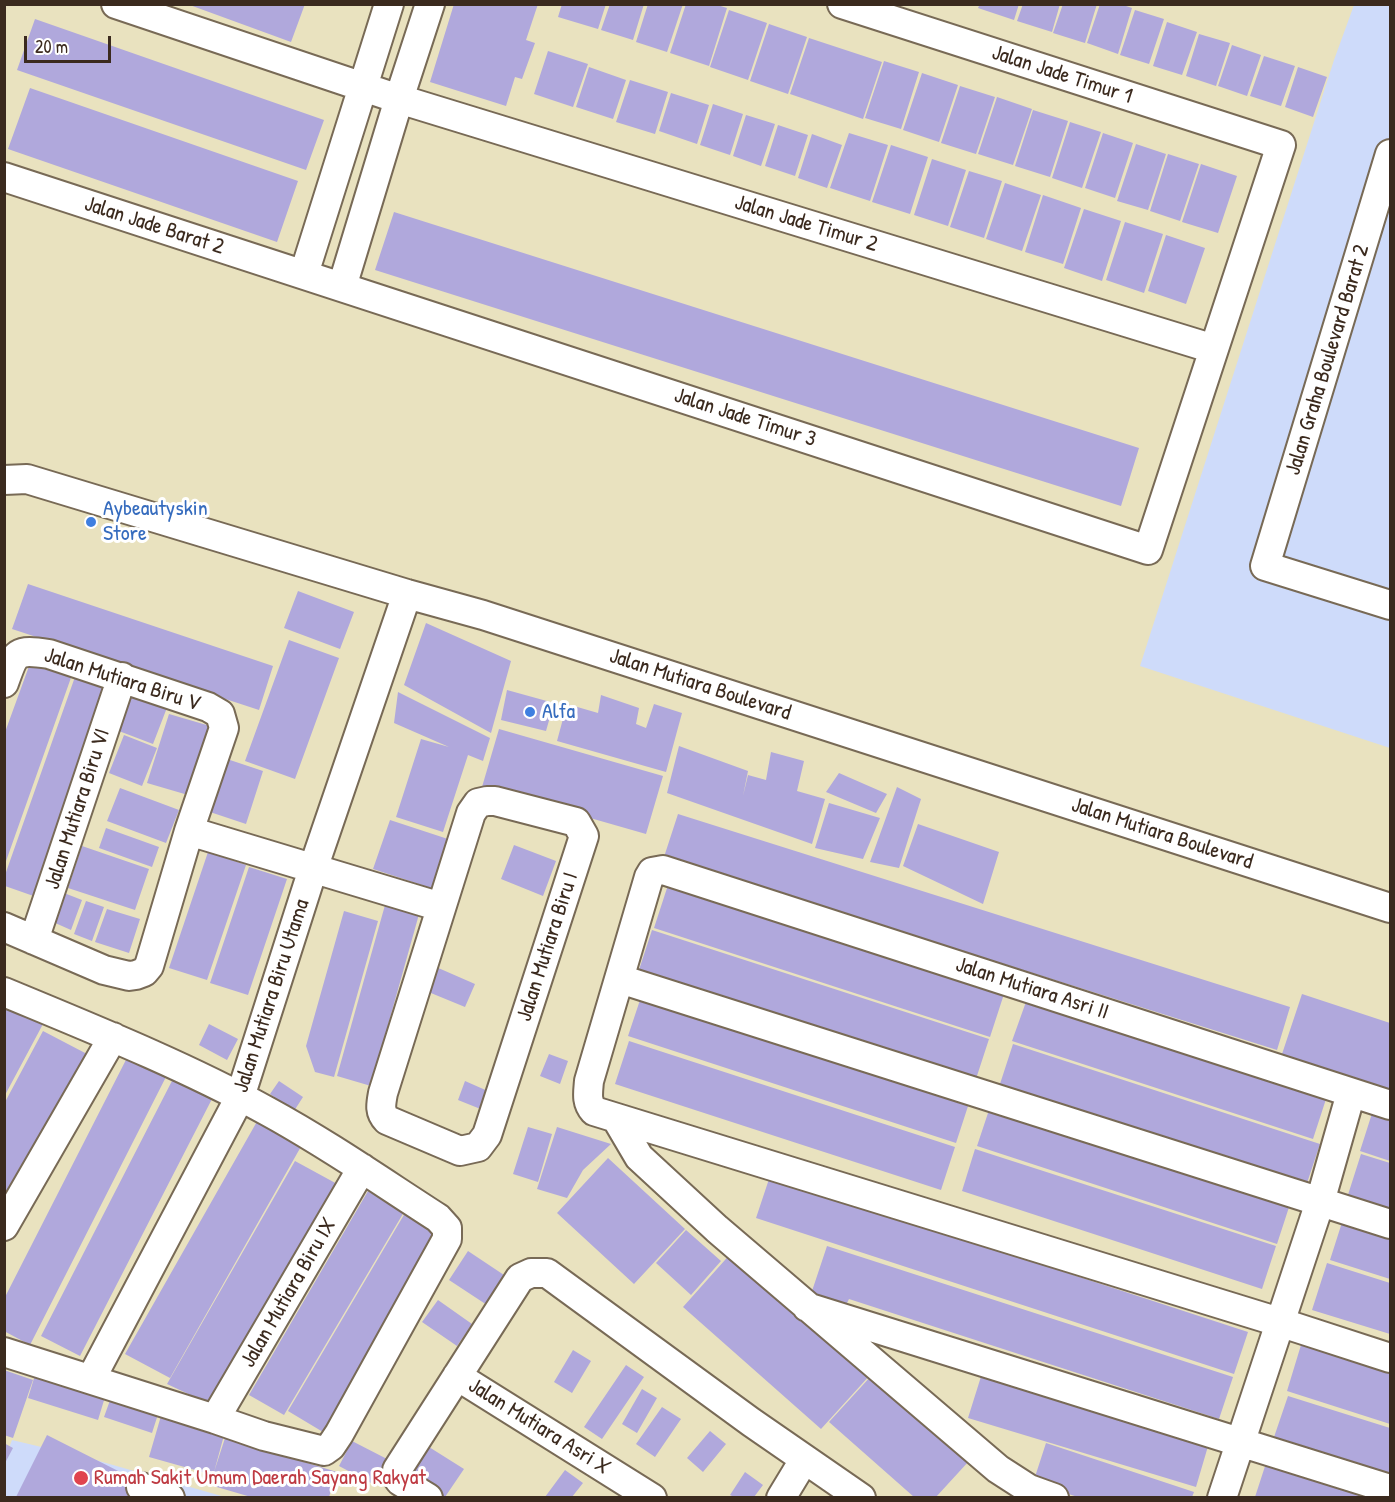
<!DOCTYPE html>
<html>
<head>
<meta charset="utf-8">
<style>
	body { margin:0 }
	#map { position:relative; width:1395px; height:1502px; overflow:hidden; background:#e9e2bf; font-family:"Patrick Hand",sans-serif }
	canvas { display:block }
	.frame { position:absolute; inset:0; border:6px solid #3b2a1e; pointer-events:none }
	.scale { position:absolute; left:24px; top:36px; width:87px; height:27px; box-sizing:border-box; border:3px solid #3b2a1e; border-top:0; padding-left:8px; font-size:18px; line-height:21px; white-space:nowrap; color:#3b2a1e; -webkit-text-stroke:4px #fff; paint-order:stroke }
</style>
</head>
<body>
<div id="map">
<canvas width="1395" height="1502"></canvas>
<div class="frame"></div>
<div class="scale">20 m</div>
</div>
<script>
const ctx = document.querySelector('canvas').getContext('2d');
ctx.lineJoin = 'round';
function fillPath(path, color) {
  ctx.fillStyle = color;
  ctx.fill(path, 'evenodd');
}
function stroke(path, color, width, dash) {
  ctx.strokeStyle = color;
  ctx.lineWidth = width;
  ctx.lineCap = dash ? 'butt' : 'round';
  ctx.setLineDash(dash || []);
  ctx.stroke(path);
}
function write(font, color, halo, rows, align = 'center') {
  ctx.font = font + ' "Patrick Hand",sans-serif';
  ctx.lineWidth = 6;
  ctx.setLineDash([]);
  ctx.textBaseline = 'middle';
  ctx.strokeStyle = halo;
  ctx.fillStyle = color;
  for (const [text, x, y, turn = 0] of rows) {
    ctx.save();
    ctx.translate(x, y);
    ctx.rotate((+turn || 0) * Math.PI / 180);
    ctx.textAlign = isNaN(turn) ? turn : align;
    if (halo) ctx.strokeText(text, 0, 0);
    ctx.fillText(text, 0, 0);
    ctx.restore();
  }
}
const built = new Path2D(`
	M1354 5H1390V748L1140 666 1334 60Z
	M12 1440 92 1459 225 1497 5 1498V1458Z`);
const building = new Path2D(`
	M187 4H305L291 42Z
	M454 4H538L526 40 535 43 522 79 515 77 506 106 430 82Z
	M562 4H606L598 29 558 17Z
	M610 4H644L633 40 601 30Z
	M648 4H683L667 52 636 42Z
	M686 4H714L727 8 709 66 670 53Z
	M980 4H1019L1014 20 978 8Z
	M1023 4H1060L1052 32 1017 21Z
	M1063 4H1097L1085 43 1053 33Z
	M1100 4H1120L1132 8 1118 54 1087 43Z
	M729 10 767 23 748 80 710 67Z
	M1135 10 1164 19 1149 64 1120 55Z
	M35 19 324 120 306 170 17 70Z
	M1167 22 1197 32 1182 75 1153 66Z
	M769 24 807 37 788 94 750 81Z
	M1199 34 1230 43 1216 86 1186 76Z
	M809 38 882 62 863 119 790 94Z
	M1232 45 1261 55 1247 96 1218 86Z
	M548 51 588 64 573 107 534 94Z
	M1264 56 1295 66 1281 106 1250 96Z
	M884 61 919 72 901 129 865 118Z
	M589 67 626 80 613 119 576 107Z
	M1298 67 1327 77 1313 117 1285 107Z
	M922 73 958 85 939 142 903 130Z
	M630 80 668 92 655 134 616 122Z
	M960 86 995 97 976 154 941 143Z
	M30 88 298 181 277 242 8 149Z
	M671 93 709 105 697 144 659 131Z
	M997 97 1032 109 1013 165 978 154Z
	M713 104 743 114 730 155 700 145Z
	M1033 110 1068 121 1050 177 1015 166Z
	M746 115 775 124 761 166 733 156Z
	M1070 122 1101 132 1082 188 1052 178Z
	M778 125 808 135 795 176 765 166Z
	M849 133 888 145 870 201 830 188Z
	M1103 133 1133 143 1115 198 1085 188Z
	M812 134 842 145 827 188 798 178Z
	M1136 144 1166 154 1148 210 1117 201Z
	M891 145 928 157 910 214 872 202Z
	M1168 154 1199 164 1180 221 1150 211Z
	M932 159 966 170 948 226 914 215Z
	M1201 164 1237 176 1218 233 1182 222Z
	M969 171 1002 181 984 238 950 227Z
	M1005 183 1041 195 1022 251 986 239Z
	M1043 195 1081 208 1063 264 1025 252Z
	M1084 209 1121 221 1102 281 1064 268Z
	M394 212 1139 448 1121 506 375 270Z
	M1125 222 1163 234 1144 293 1106 280Z
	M1166 235 1205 248 1186 304 1148 291Z
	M28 584 273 666 259 710 12 629Z
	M298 591 354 612 340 649 284 628Z
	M426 623 511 661 491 733 404 685Z
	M289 640 339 658 295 779 245 761Z
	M32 658 73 672 5 864 4 735Z
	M76 674 117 688 42 899 5 886V875Z
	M126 689 168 705 153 744 111 728Z
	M507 690 554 703 546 731 501 720Z
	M398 692 490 738 483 761 468 755 443 832 396 817 421 739 449 747 394 723Z
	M601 695 639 708 636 724 646 728 654 704 682 713 666 772 557 741 567 704 598 713Z
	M169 714 210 726 188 795 147 783Z
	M499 729 663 776 646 834 482 787Z
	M124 735 157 748 142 786 109 773Z
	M679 746 748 771 743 796 748 775 766 780 771 752 804 761 797 791 825 799 812 844 667 793Z
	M224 758 263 771 246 824 207 811Z
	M839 773 887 794 876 813 826 792Z
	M897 787 921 799 899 868 870 862Z
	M120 788 179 810 166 843 107 821Z
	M829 803 880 818 863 859 815 848Z
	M678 814 1290 1007 1277 1050 664 857Z
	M390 820 454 841 437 890 373 869Z
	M918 824 999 852 983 904 903 866Z
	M106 828 159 847 152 867 99 848Z
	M514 845 556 861 543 896 501 879Z
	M82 846 149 869 135 910 68 888Z
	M208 852 246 865 207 980 169 968Z
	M249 867 287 879 248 995 210 983Z
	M668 885 1004 994 990 1037 654 928Z
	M64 893 82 900 71 930 53 922Z
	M387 898 421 907 371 1086 337 1076Z
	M86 901 104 907 92 941 74 934Z
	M107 909 140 919 129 953 95 942Z
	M344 911 378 921 334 1077 315 1072 306 1046Z
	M652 930 989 1039 975 1082 638 973Z
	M436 967 475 984 465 1007 426 991Z
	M642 994 970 1100 956 1143 628 1036Z
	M1302 994 1390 1023V1092L1281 1057Z
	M1027 999 1327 1096 1313 1139 1012 1041Z
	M4 1004 43 1024 4 1097Z
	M209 1024 238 1039 227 1060 199 1045Z
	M43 1031 87 1054 4 1210V1104Z
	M629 1041 955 1147 941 1190 615 1084Z
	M1013 1044 1320 1144 1306 1186 999 1087Z
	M131 1050 170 1069 30 1345 4 1331V1299Z
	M549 1054 568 1061 560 1084 540 1076Z
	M174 1077 213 1097 80 1356 41 1336Z
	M279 1081 303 1097 294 1111 270 1094Z
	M465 1081 490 1092 483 1110 458 1100Z
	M991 1104 1291 1201 1277 1244 977 1146Z
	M1375 1104 1390 1109V1161L1360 1151Z
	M259 1118 303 1143 170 1378 125 1354Z
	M528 1127 552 1134 538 1182 513 1174Z
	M557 1127 611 1144 583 1170 567 1198 537 1189Z
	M975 1149 1276 1246 1262 1289 962 1191Z
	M1361 1154 1390 1163V1215L1346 1201Z
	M608 1158 685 1229 634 1284 557 1213Z
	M295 1161 339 1185 214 1406 167 1384Z
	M770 1176 1248 1332 1234 1374 756 1218Z
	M368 1191 404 1212 284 1415 249 1395Z
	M408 1208 443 1228 323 1432 288 1411Z
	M1345 1213 1390 1227V1279L1330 1260Z
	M686 1230 721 1261 691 1295 656 1263Z
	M827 1246 1233 1377 1219 1419 849 1299 844 1309 810 1297Z
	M468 1251 507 1277 487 1305 449 1280Z
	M733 1251 871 1374 821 1429 683 1307Z
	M1327 1263 1390 1283V1334L1312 1310Z
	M438 1300 472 1324 457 1346 422 1322Z
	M1301 1345 1390 1372V1424L1287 1391Z
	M573 1350 591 1361 572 1393 554 1382Z
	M626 1365 644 1377 602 1439 584 1427Z
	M984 1367 1211 1436 1196 1487 968 1418Z
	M4 1370 33 1380 13 1438 4 1435Z
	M35 1375 105 1397 98 1420 28 1398Z
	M872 1375 969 1461 936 1497H914L829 1422Z
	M642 1389 657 1398 637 1433 622 1424Z
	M113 1392 160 1408 152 1433 104 1417Z
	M1288 1396 1390 1428V1480L1272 1443Z
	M662 1407 681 1419 655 1457 636 1444Z
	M163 1409 226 1428 214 1472 225 1438 337 1472 329 1497H251L210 1485 213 1475 149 1457Z
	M710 1431 726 1444 703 1472 687 1458Z
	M47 1435 136 1480 127 1497H16Z
	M352 1441 387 1459 373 1484 339 1466Z
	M4 1443 13 1448 4 1465Z
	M1046 1443 1194 1492 1192 1497H1078L1033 1483Z
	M429 1447 464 1469 445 1497 410 1477Z
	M1268 1457 1390 1497H1255Z
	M565 1470 583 1483 572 1497H545Z
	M745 1472 763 1485 754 1497H734L730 1495Z`);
const minor = new Path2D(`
	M116 4 399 99 1214 349
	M1390 154 1265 566 1390 605
	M4 177 1148 550 1281 145 842 4
	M304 274 389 4
	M342 287 399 99 430 4
	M4 480 27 479 407 594 483 615 1390 908
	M4 683C15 652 15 649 49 654L208 707 220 714 224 728 189 831 149 966 144 972 136 975 129 976 104 970 4 927
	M487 801H495L576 822 584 836 487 1135 478 1147 460 1151 387 1120C379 1112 381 1104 383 1093L471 813 478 803Z
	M189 831 441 907
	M34 940 122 677
	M620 979 1390 1224
	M4 992C93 1029 183 1065 267 1111 326 1143 382 1182 438 1218L447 1228V1239L339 1434 331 1446 324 1451 264 1436 215 1419 4 1352
	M1390 1105 663 870 652 872 649 877 589 1081C588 1093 586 1102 594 1111L1279 1322 1390 1358
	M616 1118 639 1157 717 1229 998 1469 1029 1489 1054 1498
	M4 1226 113 1037
	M807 1307 1390 1489
	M457 1376 652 1498
	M91 1379 240 1097 313 869 407 594
	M215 1419 362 1168
	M141 1487 170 1498
	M428 1498 400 1481 397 1477V1470L520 1278 531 1273H547L751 1422 861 1498
	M781 1498 804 1460
	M1222 1498 1320 1202 1351 1093`);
const markers = [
	[91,522,6,"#3f7fe0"],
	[530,712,6,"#3f7fe0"],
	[81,1478,8,"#e0444e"]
];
const streetNames = [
	["Jalan Jade Timur 1",1062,75,18],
	["Jalan Jade Timur 2",806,224,17],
	["Jalan Jade Barat 2",154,226,18],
	["Jalan Graha Boulevard Barat 2",1328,360,-73],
	["Jalan Jade Timur 3",745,418,18],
	["Jalan Mutiara Biru V",122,680,18],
	["Jalan Mutiara Boulevard",700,685,18],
	["Jalan Mutiara Biru VI",78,809,-72],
	["Jalan Mutiara Boulevard",1162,834,18],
	["Jalan Mutiara Biru I",548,947,-72],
	["Jalan Mutiara Asri II",1032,989,18],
	["Jalan Mutiara Biru Utama",272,996,-72],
	["Jalan Mutiara Biru IX",289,1293,-60],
	["Jalan Mutiara Asri X",539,1427,32]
];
const shopNames = [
	["Aybeautyskin",103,509],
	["Store",103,534],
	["Alfa",542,712]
];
const healthNames = [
	["Rumah Sakit Umum Daerah Sayang Rakyat",94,1478]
];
fillPath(built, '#cedbfa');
fillPath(building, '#b0a8dc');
stroke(minor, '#786a56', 32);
stroke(minor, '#fff', 28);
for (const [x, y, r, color] of markers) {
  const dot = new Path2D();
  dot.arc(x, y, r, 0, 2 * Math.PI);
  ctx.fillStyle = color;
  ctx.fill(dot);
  stroke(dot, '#fff', 2);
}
write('22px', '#3b2a1e', '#fff', streetNames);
write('22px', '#366cbe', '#fff', shopNames, 'left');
write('22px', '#be3a42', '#fff', healthNames, 'left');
</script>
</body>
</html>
